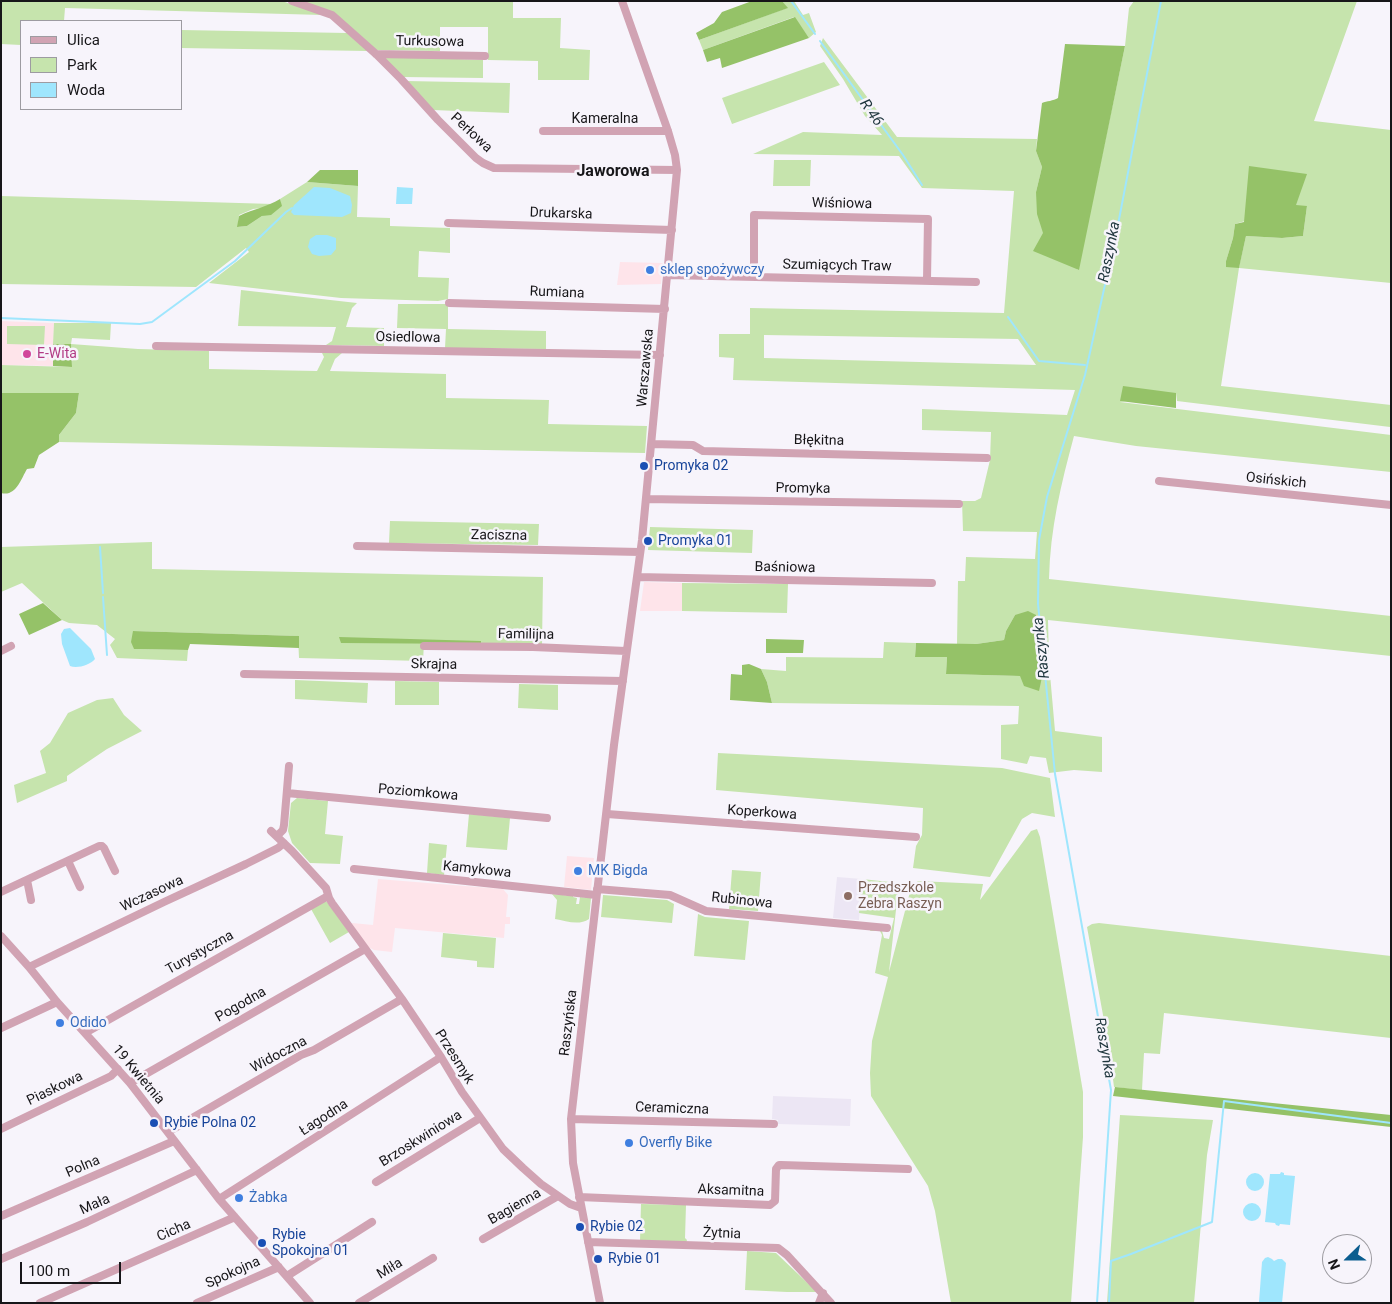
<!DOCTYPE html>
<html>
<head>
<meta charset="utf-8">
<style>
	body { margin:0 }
	#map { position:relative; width:1392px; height:1304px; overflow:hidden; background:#f7f4fb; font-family:Roboto,sans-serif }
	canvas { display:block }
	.frame { position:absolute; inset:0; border:2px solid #171619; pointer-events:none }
	.legend { position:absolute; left:20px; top:20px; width:162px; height:90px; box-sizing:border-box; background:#f7f4fb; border:1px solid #9d9ba1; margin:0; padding:6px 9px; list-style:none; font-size:15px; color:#171619 }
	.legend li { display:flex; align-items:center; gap:10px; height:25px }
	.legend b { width:25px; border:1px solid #9d9ba1 }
	.north { position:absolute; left:1322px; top:1234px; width:50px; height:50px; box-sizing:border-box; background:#f7f4fb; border:1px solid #9d9ba1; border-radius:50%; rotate:248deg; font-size:14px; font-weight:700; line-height:20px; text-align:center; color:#171619 }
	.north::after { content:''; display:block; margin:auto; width:18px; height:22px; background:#0b5d8f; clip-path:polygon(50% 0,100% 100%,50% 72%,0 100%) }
	.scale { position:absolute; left:20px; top:1262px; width:101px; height:22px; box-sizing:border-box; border:2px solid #171619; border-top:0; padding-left:6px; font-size:15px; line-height:18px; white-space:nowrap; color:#171619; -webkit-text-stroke:4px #f7f4fb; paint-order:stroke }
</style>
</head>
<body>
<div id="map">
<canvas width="1392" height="1304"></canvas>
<div class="frame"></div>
<ul class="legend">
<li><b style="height:6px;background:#d1a3b3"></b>Ulica</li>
<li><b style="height:14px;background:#c6e4ad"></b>Park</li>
<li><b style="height:14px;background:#9fe6fd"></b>Woda</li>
</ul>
<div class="north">N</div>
<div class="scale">100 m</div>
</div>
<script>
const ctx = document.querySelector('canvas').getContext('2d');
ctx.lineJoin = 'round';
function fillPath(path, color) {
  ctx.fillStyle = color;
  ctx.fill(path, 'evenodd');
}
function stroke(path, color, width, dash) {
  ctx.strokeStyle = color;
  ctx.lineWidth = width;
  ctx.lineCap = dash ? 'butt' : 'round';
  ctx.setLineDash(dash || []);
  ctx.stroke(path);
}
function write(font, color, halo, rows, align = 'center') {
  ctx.font = font + ' Roboto,sans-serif';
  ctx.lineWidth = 5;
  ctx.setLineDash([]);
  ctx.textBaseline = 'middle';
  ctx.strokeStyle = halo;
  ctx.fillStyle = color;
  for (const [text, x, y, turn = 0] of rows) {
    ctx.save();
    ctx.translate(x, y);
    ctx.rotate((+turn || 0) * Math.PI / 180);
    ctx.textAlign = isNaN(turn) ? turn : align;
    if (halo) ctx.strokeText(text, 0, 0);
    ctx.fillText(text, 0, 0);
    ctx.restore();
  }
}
const commercial = new Path2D(`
	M620 262 663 263 661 284 617 285Z
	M1 321 54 323 53 366 1 365Z
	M644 582 682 583V611H640Z
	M567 856 594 858 591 890 564 887Z
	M378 879 503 889 508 895 506 917H510V924H505L504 938 395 928 392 952 374 950 366 946 352 924V923L373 925Z`);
const built = new Path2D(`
	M837 877 862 879 859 920 833 918Z
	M773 1096 851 1099 850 1126 778 1124V1120L772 1119Z`);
const green = new Path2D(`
	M1 1H282L323 15 65 8 64 21H21V45L1 44Z
	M302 1H513V18H561L560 48 590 50 589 80H538V61L488 60V27H440V51L374 50 358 35Z
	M782 1H794L803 15 809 13 816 32 809 38 794 17 703 50 699 40 787 8Z
	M1134 1H1357L1314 121 1391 130V283L1239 268 1221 386 1391 405 1390 427 1177 401 1176 393 1120 402 1391 435V472L1136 446 1074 436C1061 484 1050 529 1049 579L1391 616V656L1048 620 1049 663 1055 731 1102 737V772L1074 770 1049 773 1046 758 1030 756 1027 764 1001 759V725L1018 724 1019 706 772 703 767 682 761 669 786 671V657L883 658 884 642 916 643 915 657H947L946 674 1020 676 1015 615 1006 631 1004 640 976 644H957L958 581H965L966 557 1035 559 1037 532 963 531 962 501H975L981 498 990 460 991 432 922 430V409L1067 415 1075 390 733 380 734 358 719 357V334H750V308L1004 313 1014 191 922 188 899 156 753 154 803 132 882 135 865 116 843 79 820 46 823 38 897 137 1037 139 1036 151 1042 167 1036 192 1078 270 1125 46 1129 8ZM1296 206H1307L1303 236 1282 238 1246 236 1239 267 1226 261 1233 238 1235 224ZM764 335 1018 339 1036 365 764 358Z
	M181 30 347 33 368 51 181 48Z
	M380 56 483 60V78L403 77Z
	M824 62 840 85 732 124 722 98Z
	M406 81 510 83 509 113 433 110Z
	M774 160H811L810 186H773Z
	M307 182 358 186 357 217 390 218V226L450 228V253L419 251 418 277 449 278 448 299 438 301 341 298 209 283 249 252 246 248 196 287 1 284V196L273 204 262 208 253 209 239 215 238 227 247 226 262 216 281 206 280 199Z
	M241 290 357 303 352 308 346 327 384 328V346L326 345 332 341 336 327 238 326Z
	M398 304H448V329L546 331V349L445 348 446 329 397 328Z
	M54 323H111L110 340 72 338 71 344 138 349 209 351V369L317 371 324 357 322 353H342L335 359 330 371 446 374V398L549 400 548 424 647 426 645 453 59 442V435L76 413 79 393H1V365L72 367 71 344H53Z
	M7 326H45L44 345 7 344Z
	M390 521 539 524 538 545 389 543Z
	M650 527 753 530 752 553 648 550Z
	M152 542V569L543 577 542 645 481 644V641L341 643H424L423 661 299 658 298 636 133 631 134 649 188 650 187 661 117 658 110 645 115 639 97 625 69 623 62 620 22 583 1 592V547Z
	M682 583 788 584 787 613 682 611Z
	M295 680 368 683 367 703 295 699Z
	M395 681 439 682V705H395Z
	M519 684 558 685V710L518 708Z
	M113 698 124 715 142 731 107 749 67 776V781L17 803 14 785 46 773 40 751 50 743 68 713 97 700Z
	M718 753 1002 768 1050 778 1055 817 1032 813 1022 819 990 877 913 868 916 846 922 835 923 808 716 790Z
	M297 798 328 801 325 834 343 836 340 864 310 863 292 843 288 831 291 803Z
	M469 814 510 818 507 850 466 847Z
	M1037 829 1040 837 1083 1092V1137L1071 1303H951L935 1211 928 1186 871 1096 870 1073 872 1041 888 977 875 973 882 935 880 931H870L871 928 882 931 884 938 889 939 894 918 859 913 862 879 899 883 889 972 911 888 918 881 983 884 980 900 1031 831Z
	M429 843 447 845 444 875 427 873Z
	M732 870 761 872 758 911 729 909Z
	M552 894 573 896V897L577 898 576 904H579L580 897 591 898 589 919C579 926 566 921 555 919L557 900Z
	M603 895 667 900 674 904 672 923 601 917Z
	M325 901 327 902 349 932 330 943 311 909Z
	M698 914 705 917 749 921 745 960 694 956Z
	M1099 923 1391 956V1038L1164 1013 1160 1054 1144 1053 1142 1090 1114 1087 1109 1048 1087 927 1092 924Z
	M443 933 496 938 494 968 477 967V961L441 957Z
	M1120 1115 1213 1120 1207 1155 1194 1303H1107Z
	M641 1204 686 1205 685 1238 687 1240 686 1243 640 1241Z
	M747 1251 776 1253 817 1292H787L745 1290Z`);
const forest = new Path2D(`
	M752 1H782L788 8 699 40 696 33 714 23 722 12Z
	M795 17 809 38 722 68 720 58 707 62 703 50Z
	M1065 44 1125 46 1079 270 1033 251 1043 233 1037 214 1036 192 1042 167 1036 151 1042 103C1047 101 1053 101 1058 98Z
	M1249 166 1307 174 1296 205 1307 206 1303 236 1282 238 1246 236 1239 268 1226 267V261L1233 238 1235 224 1244 222Z
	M320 170H358V186L307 182Z
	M280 199 282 206 271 215 262 216 247 226 237 227 239 216C253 209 267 207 280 199Z
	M53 344H71L72 367 53 366Z
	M1123 386 1176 393V408L1120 401Z
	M1 393H79L76 413 59 435V442L39 455 34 468 27 469C21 479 16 497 1 493Z
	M43 603 62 620 29 635 19 614Z
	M1028 611 1036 615 1042 677 1039 691 1024 686 1020 676 946 674 947 657H915L916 643 976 644 1004 640 1006 631 1015 615Z
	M133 631 299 636V648L190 644 188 650 134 649 131 642Z
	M339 637 481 641V644L341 643Z
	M766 639 804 640 803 653H766Z
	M749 664 761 669 767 682 772 703 730 700 731 674 742 675V665Z
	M1115 1087 1391 1115V1127L1113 1096Z`);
const water = new Path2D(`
	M314 187 330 188 350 196 352 205 351 213 342 217 294 215 291 212 294 205Z
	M397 187 413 188 412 204H396Z
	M316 235H327L336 238V249L331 255 319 256 312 254 308 247 310 239Z
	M70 628 91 649 95 659C90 665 77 669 70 666L62 644 61 634 64 629Z
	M1281 1172 1284 1173V1175L1295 1176 1290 1225 1280 1224 1279 1226 1276 1225 1275 1223 1265 1222 1270 1174H1280Z
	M1246 1182a9 9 0 1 1 18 0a9 9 0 1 1-18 0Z
	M1243 1212a9 9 0 1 1 18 0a9 9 0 1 1-18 0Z
	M1268 1257 1272 1259 1274 1261 1278 1259H1282L1286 1263 1282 1303 1259 1302 1262 1262 1265 1258Z`);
const stream = new Path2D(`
	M791 1 815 34
	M820 41 903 155 922 185
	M1008 317 1039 361 1085 365
	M1 318 116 323 140 324 152 322 235 261 286 212 292 208
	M100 547 103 593
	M103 597 107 655
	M1097 1303 1111 1090 1055 774 1038 604 1039 540 1047 497 1085 375 1116 235 1161 1
	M1109 1303 1111 1261 1131 1254 1212 1222 1224 1101 1391 1123`);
const minor = new Path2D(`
	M292 1 332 15 376 54 401 79 438 120 476 158 483 163 494 168 677 170
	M376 54 485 56
	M543 131H668
	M448 223 672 230
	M668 275 976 282
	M754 277V215L928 219 927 280
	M449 303 665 309
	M156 346 660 355
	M652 444 693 445 703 451 987 458
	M1159 481 1391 505
	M646 499 959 504
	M357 546 640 552
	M637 577 932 583
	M424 646 533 647 626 651
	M1 651 11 646
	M244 674 623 681
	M287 793 547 818
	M607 814 916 837
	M271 831 292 851 326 888 329 898 332 903 402 999 441 1057 462 1092 503 1149 523 1168 541 1184 570 1204 581 1208
	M277 836 283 830 284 825 289 766
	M68 861 80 887
	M354 869 596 895
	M27 880 31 900
	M597 889 670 895 706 911 887 928
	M1 892 99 846H102L104 848 115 871
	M1 936 29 967 57 1002 130 1083 219 1199 310 1303
	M29 967 164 902 246 864 278 848 284 843
	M1 1028 57 1002
	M85 1033 328 896
	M130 1083 365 949
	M571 1119 774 1124
	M1 1129 111 1076 118 1069
	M168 1132 301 1055 314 1050 402 999
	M376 1182 480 1118
	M579 1197 770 1205 775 1201 776 1169 779 1165H781L908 1169
	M219 1199 441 1057
	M1 1216 174 1141
	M483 1239 558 1196
	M588 1242 778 1248 787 1255 831 1303
	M1 1259 87 1222 197 1170
	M287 1276 372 1222
	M40 1303 235 1217
	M197 1303 279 1267
	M359 1303 433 1258
	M600 1303 573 1163 571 1119 614 745 642 540 677 170 675 155 668 131 622 1
	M819 1303 823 1293`);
const markers = [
	[650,270,5,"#3f7fe0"],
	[27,354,5,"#d1479c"],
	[644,466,5,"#1a4fb4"],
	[648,541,5,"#1a4fb4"],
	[578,871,5,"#3f7fe0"],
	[848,896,5,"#8d6e63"],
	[60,1023,5,"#3f7fe0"],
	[154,1123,5,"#1a4fb4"],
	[629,1143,5,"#3f7fe0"],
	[239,1198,5,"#3f7fe0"],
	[580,1227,5,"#1a4fb4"],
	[262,1243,5,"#1a4fb4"],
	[598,1259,5,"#1a4fb4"]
];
const streetNames = [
	["Turkusowa",430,42,1],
	["Kameralna",605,119],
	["Perłowa",471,133,43],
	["Wiśniowa",842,204,1],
	["Drukarska",561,214,2],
	["Szumiących Traw",837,266,1],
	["Rumiana",557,293,2],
	["Osiedlowa",408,338,1],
	["Warszawska",646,368,-85],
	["Błękitna",819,441,1],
	["Osińskich",1276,481,6],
	["Promyka",803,489,1],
	["Zaciszna",499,536,1],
	["Baśniowa",785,568,1],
	["Familijna",526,635,1],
	["Skrajna",434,665,1],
	["Poziomkowa",418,793,5],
	["Koperkowa",762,813,4],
	["Kamykowa",477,870,6],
	["Wczasowa",152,894,-25],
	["Rubinowa",742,901,6],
	["Turystyczna",200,953,-29],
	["Pogodna",241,1005,-30],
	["Raszyńska",569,1023,-83],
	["Widoczna",279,1055,-28],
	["Przesmyk",454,1057,58],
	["19 Kwietnia",138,1075,50],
	["Piaskowa",55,1089,-26],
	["Ceramiczna",672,1109,2],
	["Łagodna",324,1118,-33],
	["Brzoskwiniowa",421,1139,-32],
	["Polna",83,1167,-23],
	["Aksamitna",731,1191,2],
	["Mała",95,1205,-24],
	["Bagienna",515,1207,-30],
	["Cicha",174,1231,-24],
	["Żytnia",722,1234,2],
	["Miła",390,1269,-31],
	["Spokojna",233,1273,-24]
];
const shopNames = [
	["sklep spożywczy",660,270],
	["MK Bigda",588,871],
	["Odido",70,1023],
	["Overfly Bike",639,1143],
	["Żabka",249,1198]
];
const hotelNames = [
	["E-Wita",37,354]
];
const transitNames = [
	["Promyka 02",654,466],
	["Promyka 01",658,541],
	["Rybie Polna 02",164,1123],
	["Rybie 02",590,1227],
	["Rybie",272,1235],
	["Spokojna 01",272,1251],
	["Rybie 01",608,1259]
];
const educationNames = [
	["Przedszkole",858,888],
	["Zebra Raszyn",858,904]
];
const waterNames = [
	["R 46",871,113,55],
	["Raszynka",1110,252,-79],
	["Raszynka",1042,648,-96],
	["Raszynka",1104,1048,80]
];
const quarterNames = [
	["Jaworowa",613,172]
];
fillPath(commercial, '#fee4ea');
fillPath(built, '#ece6f4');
fillPath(green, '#c6e4ad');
fillPath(forest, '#95c268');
fillPath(water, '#9fe6fd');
stroke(stream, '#9fe6fd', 2);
stroke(minor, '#d1a3b3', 8);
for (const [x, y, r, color] of markers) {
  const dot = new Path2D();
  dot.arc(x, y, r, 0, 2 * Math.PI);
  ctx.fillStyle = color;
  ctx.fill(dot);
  stroke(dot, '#f7f4fb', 2);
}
write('14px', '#171619', '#f7f4fb', streetNames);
write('14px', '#366cbe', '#f7f4fb', shopNames, 'left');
write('14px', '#b23c85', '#f7f4fb', hotelNames, 'left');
write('14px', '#164399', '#f7f4fb', transitNames, 'left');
write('14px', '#785e54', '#f7f4fb', educationNames, 'left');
write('italic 15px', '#1f363d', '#f7f4fb', waterNames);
write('bold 16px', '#171619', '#f7f4fb', quarterNames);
</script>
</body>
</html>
